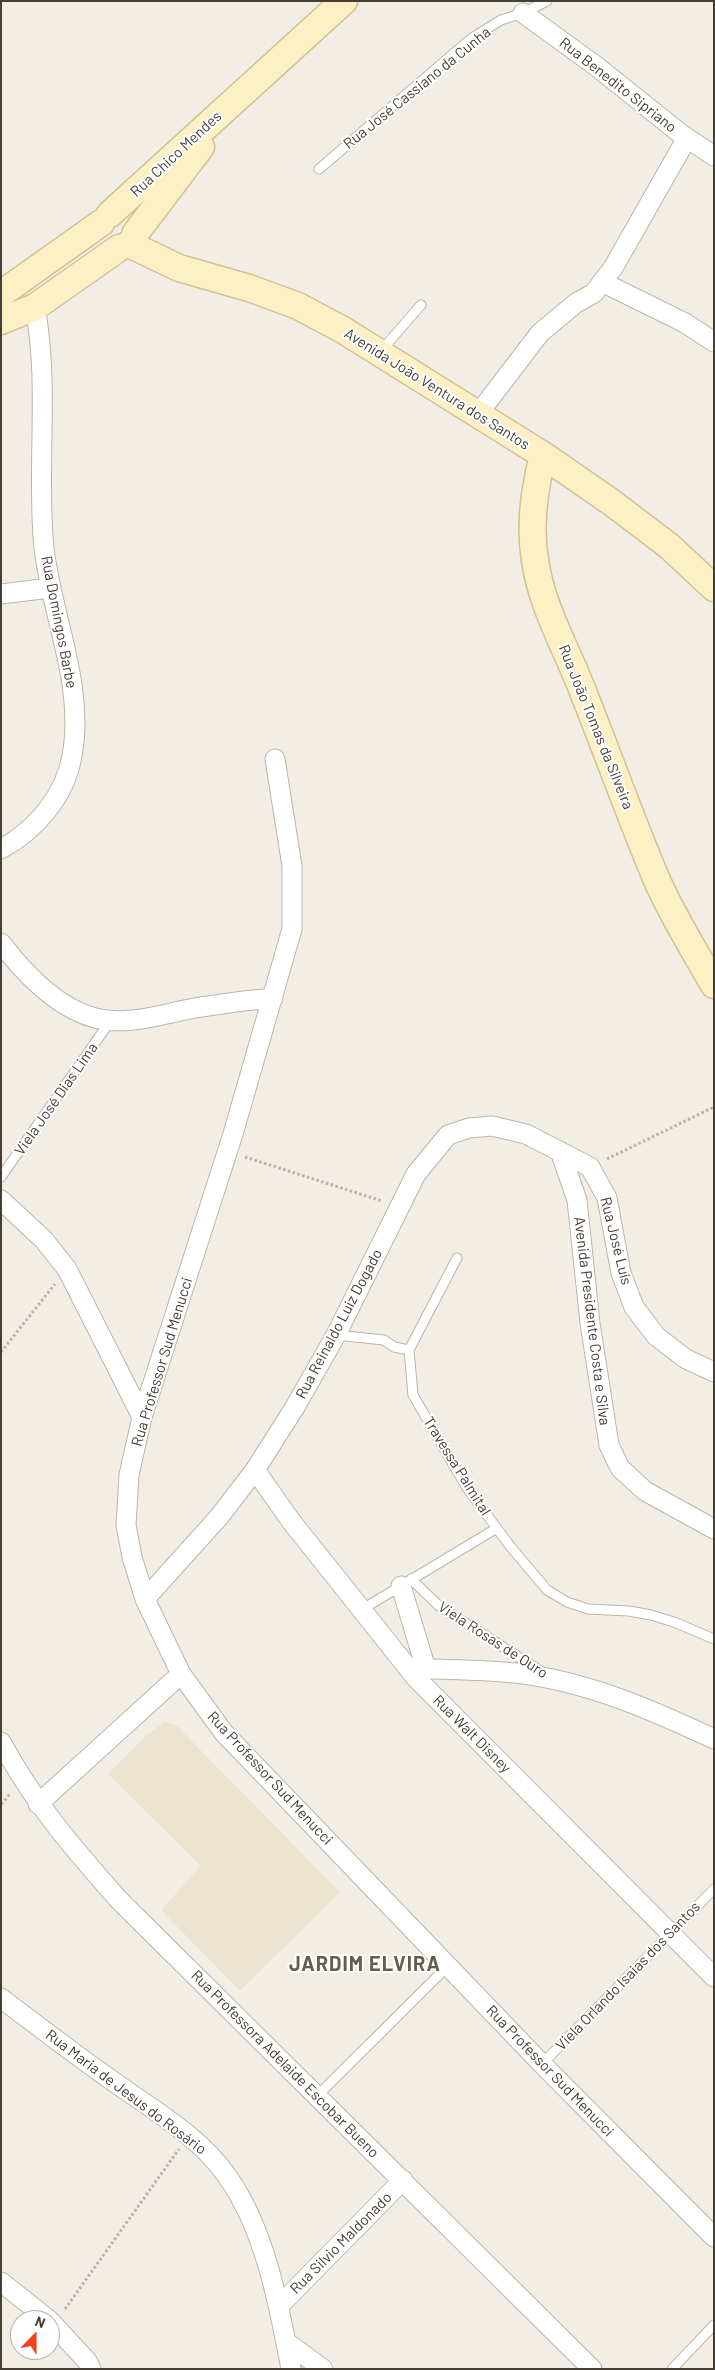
<!DOCTYPE html>
<html>
<head>
<meta charset="utf-8">
<style>
	body { margin:0 }
	#map { position:relative; width:715px; height:2370px; overflow:hidden; background:#f2eee5; font-family:Barlow,sans-serif }
	canvas { display:block }
	.frame { position:absolute; inset:0; border:2px solid #443e35; pointer-events:none }
	.north { position:absolute; left:10px; top:2310px; width:50px; height:50px; box-sizing:border-box; background:#fff; border:1px solid #b4b2ae; border-radius:50%; rotate:22deg; font-size:14px; font-weight:700; line-height:20px; text-align:center; color:#443e35 }
	.north::after { content:''; display:block; margin:auto; width:18px; height:22px; background:#f3411a; clip-path:polygon(50% 0,100% 100%,50% 72%,0 100%) }
</style>
</head>
<body>
<div id="map">
<canvas width="715" height="2370"></canvas>
<div class="frame"></div>
<div class="north">N</div>
</div>
<script>
const ctx = document.querySelector('canvas').getContext('2d');
ctx.lineJoin = 'round';
function fillPath(path, color) {
  ctx.fillStyle = color;
  ctx.fill(path, 'evenodd');
}
function stroke(path, color, width, dash) {
  ctx.strokeStyle = color;
  ctx.lineWidth = width;
  ctx.lineCap = dash ? 'butt' : 'round';
  ctx.setLineDash(dash || []);
  ctx.stroke(path);
}
function write(font, color, halo, rows, align = 'center') {
  ctx.font = font + ' Barlow,sans-serif';
  ctx.lineWidth = 4;
  ctx.setLineDash([]);
  ctx.textBaseline = 'middle';
  ctx.strokeStyle = halo;
  ctx.fillStyle = color;
  for (const [text, x, y, turn = 0] of rows) {
    ctx.save();
    ctx.translate(x, y);
    ctx.rotate((+turn || 0) * Math.PI / 180);
    ctx.textAlign = isNaN(turn) ? turn : align;
    if (halo) ctx.strokeText(text, 0, 0);
    ctx.fillText(text, 0, 0);
    ctx.restore();
  }
}
const education = new Path2D(`
	M164 1722 177 1726 340 1892 240 1991 161 1910 201 1866 108 1774 145 1737Z`);
const path = new Path2D(`
	M245 1157 382 1201
	M607 1159 714 1107
	M1 1352 55 1284
	M1 1804 11 1793
	M65 2309 179 2149`);
const lane = new Path2D(`
	M319 169 472 38 501 20 523 13 547 1
	M380 352 421 305
	M1 1177 111 1020
	M457 1258 409 1350 413 1395 467 1488 510 1546 547 1590 567 1602 588 1609 629 1611 651 1615 674 1622 714 1639
	M336 1335 384 1340 394 1347 409 1350
	M411 1579 439 1606 542 1672
	M361 1610 497 1528
	M542 2064 714 1889
	M317 2096 448 1966
	M672 2369 714 2325`);
const street = new Path2D(`
	M523 13 596 66 681 134 714 156
	M602 282 685 323 714 342
	M478 414 540 333 576 303 594 293 613 268 687 138
	M1 594 50 588
	M275 759 292 866V929L233 1134 142 1417 129 1475 126 1525 132 1557 145 1599 181 1674 224 1733 542 2064 714 2237
	M1 849C36 830 65 796 72 756 85 686 52 617 44 548 36 468 50 387 35 307
	M1 943C24 973 57 1008 95 1018 129 1027 168 1012 201 1007 225 1003 249 1000 273 998
	M560 1151 577 1200 590 1323 609 1445 620 1468 645 1491 714 1529
	M1 1200 44 1240 67 1269 142 1417
	M255 1470 291 1521 416 1678 714 1977
	M401 1586 426 1669
	M145 1599 219 1517 255 1470 295 1407 336 1335 416 1174 448 1135 469 1128 492 1126 526 1134 590 1167 607 1198 621 1273 634 1307 656 1336 686 1359 714 1372
	M408 1668C443 1670 480 1669 515 1673 586 1681 650 1709 714 1739
	M1 1742C35 1804 72 1847 119 1900L592 2369
	M38 1804 181 1674
	M1 1998C39 2027 77 2056 117 2084 155 2111 200 2137 227 2176 265 2229 279 2305 291 2369
	M1 2282 49 2320
	M279 2306 403 2180
	M50 2321 87 2361 91 2369
	M286 2342 323 2369`);
const secondary = new Path2D(`
	M110 214 344 1
	M135 234 201 147
	M129 244 179 268 249 288 298 306 343 330 543 455 611 502 669 546 714 588
	M1 294 101 223
	M1 321 35 307 119 248
	M543 455C534 490 529 525 535 560 541 604 564 644 580 684 606 749 629 814 656 878 672 915 694 950 714 985`);
const streetNames = [
	["Rua Benedito Sipriano",618,85,38],
	["Rua José Cassiano da Cunha",417,88,-39],
	["Rua Chico Mendes",176,154,-43],
	["Avenida João Ventura dos Santos",437,389,32],
	["Rua Domingos Barbe",59,622,79],
	["Rua João Tomas da Silveira",596,727,68],
	["Viela José Dias Lima",56,1099,-55],
	["Rua José Luís",616,1241,76],
	["Avenida Presidente Costa e Silva",592,1321,83],
	["Rua Reinaldo Luiz Dogado",339,1324,-62],
	["Rua Professor Sud Menucci",162,1362,-73],
	["Travessa Palmital",457,1466,58],
	["Viela Rosas de Ouro",493,1640,33],
	["Rua Walt Disney",472,1734,45],
	["Rua Professor Sud Menucci",270,1778,47],
	["Viela Orlando Isaias dos Santos",628,1976,-46],
	["Rua Professora Adelaide Escobar Bueno",285,2064,45],
	["Rua Professor Sud Menucci",550,2071,46],
	["Rua Maria de Jesus do Rosário",126,2092,37],
	["Rua Silvio Maldonado",341,2243,-45]
];
const districtNames = [
	["JARDIM ELVIRA",365,1964]
];
fillPath(education, '#ebe4cf');
stroke(lane, '#bdb6a8', 11);
stroke(street, '#bdb6a8', 21);
stroke(secondary, '#d1c296', 29);
stroke(path, '#beb299', 3, [2.5, 2.5]);
stroke(lane, '#fff', 9);
stroke(street, '#fff', 19);
stroke(secondary, '#fdf0c4', 26);
write('15px', '#443e35', '#fff', streetNames);
ctx.letterSpacing = '1px';
write('bold 20px', '#665c4c', '#fff', districtNames);
ctx.letterSpacing = '0px';
</script>
</body>
</html>
